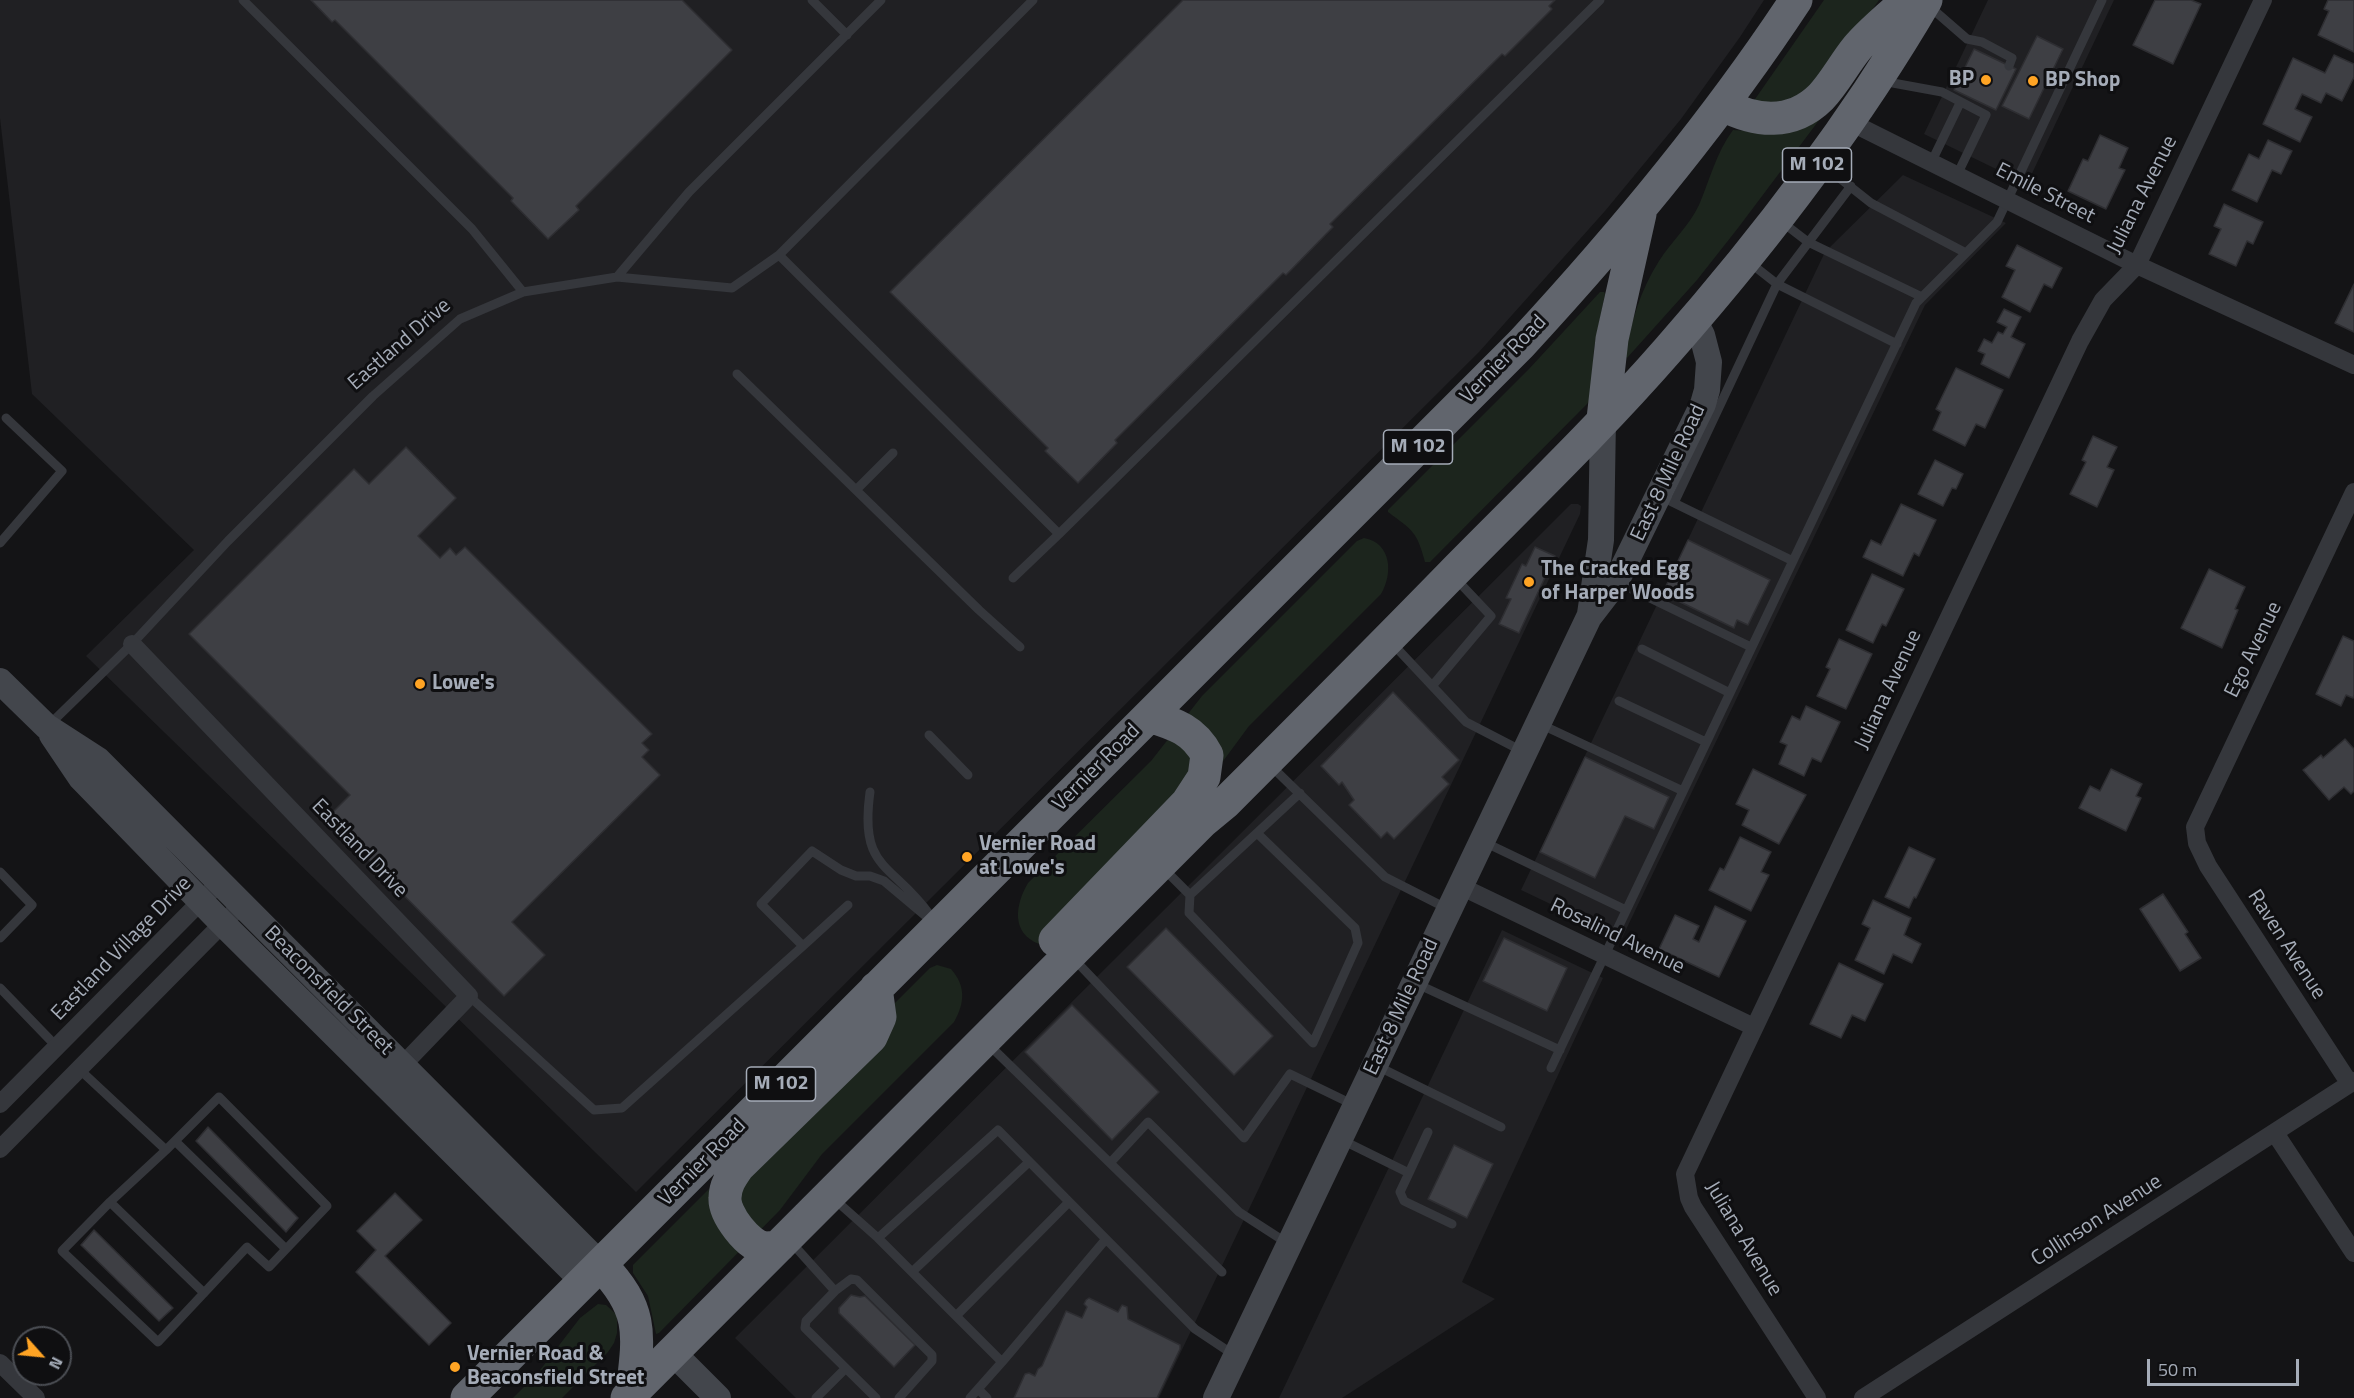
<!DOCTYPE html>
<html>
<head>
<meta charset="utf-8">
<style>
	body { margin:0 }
	#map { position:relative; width:2354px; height:1398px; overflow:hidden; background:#141416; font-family:"Titillium Web",sans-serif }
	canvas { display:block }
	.north { position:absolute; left:12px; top:1326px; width:60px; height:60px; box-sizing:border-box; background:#0f0f11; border:2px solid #4b4e54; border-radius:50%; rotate:117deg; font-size:16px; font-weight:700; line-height:24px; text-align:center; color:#a5acb8 }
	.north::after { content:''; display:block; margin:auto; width:21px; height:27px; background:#ffa424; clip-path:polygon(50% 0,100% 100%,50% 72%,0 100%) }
	.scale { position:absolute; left:2147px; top:1359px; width:152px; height:27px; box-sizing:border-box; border:3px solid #a5acb8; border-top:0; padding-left:8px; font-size:18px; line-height:21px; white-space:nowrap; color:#a5acb8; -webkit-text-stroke:4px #0f0f11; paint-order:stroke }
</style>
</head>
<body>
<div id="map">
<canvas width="2354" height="1398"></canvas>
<div class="north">N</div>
<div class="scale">50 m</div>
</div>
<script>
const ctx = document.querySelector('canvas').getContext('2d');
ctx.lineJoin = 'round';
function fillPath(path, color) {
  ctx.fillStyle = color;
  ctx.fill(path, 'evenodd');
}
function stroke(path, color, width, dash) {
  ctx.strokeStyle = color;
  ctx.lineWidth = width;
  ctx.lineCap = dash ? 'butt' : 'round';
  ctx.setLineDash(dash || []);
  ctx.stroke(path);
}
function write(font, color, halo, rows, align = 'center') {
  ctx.font = font + ' "Titillium Web",sans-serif';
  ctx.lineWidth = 6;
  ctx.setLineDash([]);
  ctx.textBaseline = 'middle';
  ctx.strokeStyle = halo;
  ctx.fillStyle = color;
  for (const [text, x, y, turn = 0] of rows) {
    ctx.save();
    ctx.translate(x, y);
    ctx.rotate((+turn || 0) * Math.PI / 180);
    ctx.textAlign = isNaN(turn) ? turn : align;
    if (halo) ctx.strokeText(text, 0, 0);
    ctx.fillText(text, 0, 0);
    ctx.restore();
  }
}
const built = new Path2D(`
	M0 0H1764L1740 37 1681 119 1605 211 1479 352 636 1192 86 656 194 550 32 394 0 118Z
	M1988 0H2114L2027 184 1924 134Z
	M1903 175 2006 223 1925 305 1622 938 1521 890 1825 252Z
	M1571 504H1578L1581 506 1580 514 1159 1398H796L735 1338Z
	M1502 930 1603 978 1462 1282 1495 1299 1342 1398H1279Z`);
const green = new Path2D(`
	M1824 0H1879L1827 75 1794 104 1753 102Z
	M1832 103 1738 228 1697 280 1627 358 1625 356C1631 322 1640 291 1659 261 1671 242 1689 226 1699 205 1710 179 1716 153 1733 130L1750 131Z
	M1600 292H1604L1605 294 1594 348 1591 398 1587 404 1430 562H1425C1417 531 1412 530 1388 512V510L1529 369Z
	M1364 538C1392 543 1393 574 1381 594L1249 726 1207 783 1039 944C1011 933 1015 905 1028 883L1151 761 1202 696 1357 541Z
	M937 965 951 969C966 986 965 1003 954 1022L822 1154 780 1210 659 1333 656 1334 648 1296 633 1273V1265L930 968Z
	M598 1304 606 1305 617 1315V1333L614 1343 608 1352 562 1398H513L537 1374 580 1318Z`);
const building = new Path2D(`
	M311 0H682L732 50 576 206 579 210 548 239 511 201 513 198 335 20 332 22Z
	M1183 0H1555L1549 6 1552 9 1505 56 1502 54 1330 224 1333 227 1286 275 1283 273 1115 440 1117 443 1078 483 1045 451 1048 448 890 292Z
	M2155 0H2191L2201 4 2173 64 2133 45Z
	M2328 0H2354V52L2318 35 2329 11 2324 9Z
	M2037 36 2063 49 2029 119 2002 106Z
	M1974 49 2016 69 1996 110 1954 90Z
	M2334 55 2354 64V77L2342 101 2326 93 2321 103 2302 94 2295 109 2312 117 2300 142 2263 124 2293 58 2325 73Z
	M2100 135 2128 148 2119 168 2125 170 2106 209 2068 191 2083 159 2088 161Z
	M2268 140 2292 151 2281 174 2272 170 2257 202 2232 190 2249 154 2259 159Z
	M2224 204 2263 222 2253 244 2247 241 2236 266 2209 254 2221 229 2214 226Z
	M2017 245 2062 268 2052 288 2044 284 2030 312 2002 297 2015 270 2006 266Z
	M2354 284V332L2335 323Z
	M2004 309 2021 317 2011 337 2025 344 2009 378 1981 364 1985 354 1978 351 1984 339 1992 343 1998 332 2003 334 2007 327 1997 322Z
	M1956 368 2003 390 1985 428 1976 424 1965 446 1933 430 1941 412 1936 409Z
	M2093 436 2117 447 2107 467 2114 470 2097 507 2070 494 2086 462 2082 460Z
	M406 447 456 498 418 536 440 558 450 548 456 555 465 547 652 734 642 743 649 750 642 757 660 775 512 922 545 955 504 996 327 818 350 795 189 634 354 469 369 484Z
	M1935 460 1963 474 1956 489 1952 488 1943 506 1918 494Z
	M1901 504 1936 520 1919 556 1914 553 1903 576 1863 557 1871 540 1881 545Z
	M1688 540 1770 580 1748 625 1737 620 1734 628 1670 597 1673 590 1666 586Z
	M1535 547 1555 556 1519 633 1499 624 1511 599 1506 598 1522 564 1526 566Z
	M2209 569 2245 587 2235 609 2238 610 2222 648 2181 628Z
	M1872 574 1904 589 1886 626 1882 624 1873 643 1846 630Z
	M2343 636 2354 641V695L2353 698 2346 695 2341 706 2316 694Z
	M1839 639 1872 654 1846 709 1817 696 1830 669 1826 667Z
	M1393 692 1459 760 1442 777 1449 784 1394 839 1387 832 1381 838 1349 805 1354 800 1342 782 1339 785 1321 766Z
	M1806 706 1840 722 1821 762 1812 758 1804 776 1779 764 1787 745 1780 742 1792 716 1800 720Z
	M2345 739 2354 749V791L2351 794 2344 787 2329 800 2303 770 2321 755 2323 758Z
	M1585 757 1669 797 1654 829 1625 816 1595 878 1540 852Z
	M1753 769 1806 795 1779 844 1742 825 1749 810 1736 804Z
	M2111 769 2142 784 2136 796 2141 798 2126 831 2079 808 2090 786 2100 791Z
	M1740 837 1771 852 1761 872 1769 875 1751 911 1709 890 1720 868 1724 870Z
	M1909 847 1935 859 1916 898 1914 897 1909 908 1885 897Z
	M2163 894 2188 932 2185 934 2201 958 2180 971 2140 909Z
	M1873 900 1911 918 1904 935 1921 944 1912 963 1893 954 1884 974 1855 960 1870 928 1862 924Z
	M1715 906 1746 921 1719 977 1659 949 1675 915 1699 926 1693 939 1699 942Z
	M1166 928 1273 1036 1234 1075 1127 967Z
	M1504 938 1567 968 1547 1011 1483 981Z
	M1839 963 1883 984 1865 1021 1852 1015 1841 1038 1810 1024Z
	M1072 1005 1159 1092 1112 1140 1025 1052Z
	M208 1127 298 1218 286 1232 196 1141Z
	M1454 1145 1493 1164 1467 1218 1428 1199Z
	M395 1193 422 1220 385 1256 451 1323 429 1345 356 1272 376 1250 357 1231Z
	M94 1230 173 1308 159 1321 81 1245Z
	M851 1295 860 1297 865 1296 915 1345 894 1367 839 1313V1308Z
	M1089 1298 1118 1312 1122 1305 1127 1307 1128 1319 1180 1345V1349L1157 1398H1014L1025 1374 1029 1373 1035 1376 1038 1369 1042 1366 1066 1311 1082 1318 1087 1307 1084 1304 1086 1300Z`);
const lane = new Path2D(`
	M243 0 472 229 523 292
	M812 0 847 35
	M1929 6 1967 39 1982 42 2012 58 2009 66
	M1882 81 1942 92 1986 115 1957 175
	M1931 163 1960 103
	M1823 165 1871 203 1966 253
	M1851 186 1777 284 1897 344
	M1782 222 1808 242 1922 297
	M617 277 689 192 881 0
	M737 374 979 610 1020 647
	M856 490 893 453
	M1670 501 1793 561
	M1674 503 1777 284 1749 262
	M1059 534 1600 0
	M0 543 62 471 6 418
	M1013 578 1059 534 779 255 1033 0
	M1619 583 1751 647
	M1391 642 1466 722 1522 751
	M1642 649 1730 693
	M1433 685 1491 616 1456 579
	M1619 701 1706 742
	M1540 724 1683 791
	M49 725 132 644 228 541 373 396 460 319 523 292 617 277 732 288 779 255
	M929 735 968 775
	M1270 765 1385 877 1446 908
	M870 792C859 871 892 862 930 915
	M1484 842 1626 910
	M1164 869 1190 895 1300 793
	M0 872 32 905 0 938
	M1190 895 1189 913 1313 1043 1358 943 1355 928 1257 833
	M803 946 848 905
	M1074 959 1244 1138 1290 1074 1354 1105
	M1415 983 1560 1050
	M0 988 57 1047
	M469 996 594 1110 622 1108 803 946 761 904 812 851 841 870 856 876H870L884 881 934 923
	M987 1043 1110 1163
	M1377 1066 1501 1127
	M1551 1068 1916 303 1997 222 2102 0
	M79 1069 166 1150 219 1097 327 1206 269 1267 247 1247 158 1342 62 1251 110 1202 166 1150
	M1342 1140 1409 1173 1400 1192 1404 1201 1452 1224
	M175 1141 286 1249
	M1409 1173 1428 1132
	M833 1198 878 1238
	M110 1202 204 1293
	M1106 1239 1002 1362 878 1238 998 1130 1195 1329 1234 1355
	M790 1241 835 1291 806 1321 805 1328 876 1398
	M912 1272 1029 1162
	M1222 1272 1110 1163 1148 1122 1239 1212 1287 1243
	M835 1291 851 1279 857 1280 932 1355V1361L899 1398
	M956 1316 1069 1202
	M978 1389 987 1398
	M816 1398 845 1369
	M970 1398 1002 1362`);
const street = new Path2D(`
	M1848 121 2137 265 2354 365
	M132 644 469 996 394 1074
	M1460 886 1754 1027
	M2350 1084 2208 866 2197 843 2195 827 2354 492
	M0 1104 219 883
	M2275 1133 2354 1253
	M0 1149 241 905
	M0 1363 36 1398
	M1817 1398 1693 1207 1689 1198 1685 1174 2080 341 2103 300 2137 265 2263 0
	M1863 1398 2354 1081`);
const secondary = new Path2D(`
	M1590 614 1601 540 1603 419
	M0 681 47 727 98 760 601 1265
	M52 735 81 778 222 923 584 1282
	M672 1352 718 1398
	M1216 1398 1589 617 1616 582 1703 404 1707 390 1709 362 1702 335 1694 320`);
const highway = new Path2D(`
	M1723 105C1756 122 1792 126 1821 97 1835 82 1844 64 1857 48 1871 31 1891 16 1907 0
	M1603 419 1612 339 1640 214
	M1055 940 1187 803 1204 777 1207 755C1194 730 1175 724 1149 716
	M779 1246C775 1247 769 1248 765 1248 748 1246 724 1214 725 1198 725 1186 731 1177 738 1167L871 1037 880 1017 876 988
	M601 1265C644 1310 639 1334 632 1392
	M467 1398 1521 344C1621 236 1715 123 1796 0
	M627 1398 1202 822 1225 803C1301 727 1377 651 1452 574 1525 500 1600 428 1668 350 1764 241 1853 125 1926 0`);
const markers = [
	[1986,80,6,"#ffa424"],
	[2033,81,6,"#ffa424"],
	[1529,582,6,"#ffa424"],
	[420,684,6,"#ffa424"],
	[967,857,6,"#ffa424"],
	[455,1367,6,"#ffa424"]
];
const shields = [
	[1817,165,69],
	[1418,447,69],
	[781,1084,69]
];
const shieldNames = [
	["M 102",1817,165],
	["M 102",1418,447],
	["M 102",781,1084]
];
const poiNames = [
	["BP",1974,80,"right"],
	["BP Shop",2045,81],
	["The Cracked Egg",1541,570],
	["of Harper Woods",1541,594],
	["Lowe's",432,684],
	["Vernier Road",979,845],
	["at Lowe's",979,869],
	["Vernier Road &",467,1355],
	["Beaconsfield Street",467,1379]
];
const streetNames = [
	["Emile Street",2045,194,27],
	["Juliana Avenue",2143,195,-63],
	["Eastland Drive",400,345,-41],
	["Vernier Road",1504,360,-46],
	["East 8 Mile Road",1669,473,-65],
	["Ego Avenue",2254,650,-64],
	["Juliana Avenue",1889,690,-65],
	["Vernier Road",1097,768,-45],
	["Eastland Drive",359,849,46],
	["Rosalind Avenue",1617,937,26],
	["Raven Avenue",2286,945,57],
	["Eastland Village Drive",122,949,-46],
	["Beaconsfield Street",328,991,45],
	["East 8 Mile Road",1402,1007,-65],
	["Vernier Road",703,1163,-45],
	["Collinson Avenue",2097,1221,-33],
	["Juliana Avenue",1743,1239,59]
];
fillPath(built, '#202023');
fillPath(green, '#1c251d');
fillPath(building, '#3e3f44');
stroke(building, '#2e2e32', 1.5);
stroke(lane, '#35373c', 9);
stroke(street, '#35373c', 18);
stroke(secondary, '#43464c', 26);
stroke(highway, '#61656d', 33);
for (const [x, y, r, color] of markers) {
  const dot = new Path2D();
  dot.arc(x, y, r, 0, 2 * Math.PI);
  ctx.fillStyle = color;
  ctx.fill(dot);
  stroke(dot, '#0f0f11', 2);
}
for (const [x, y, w] of shields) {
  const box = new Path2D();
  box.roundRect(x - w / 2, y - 17, w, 34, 4.5);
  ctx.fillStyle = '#0f0f11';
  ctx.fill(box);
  stroke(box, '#a5acb8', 1.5);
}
write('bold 20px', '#a5acb8', null, shieldNames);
write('bold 21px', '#a5acb8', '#0f0f11', poiNames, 'left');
write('21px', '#a5acb8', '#0f0f11', streetNames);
</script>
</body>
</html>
